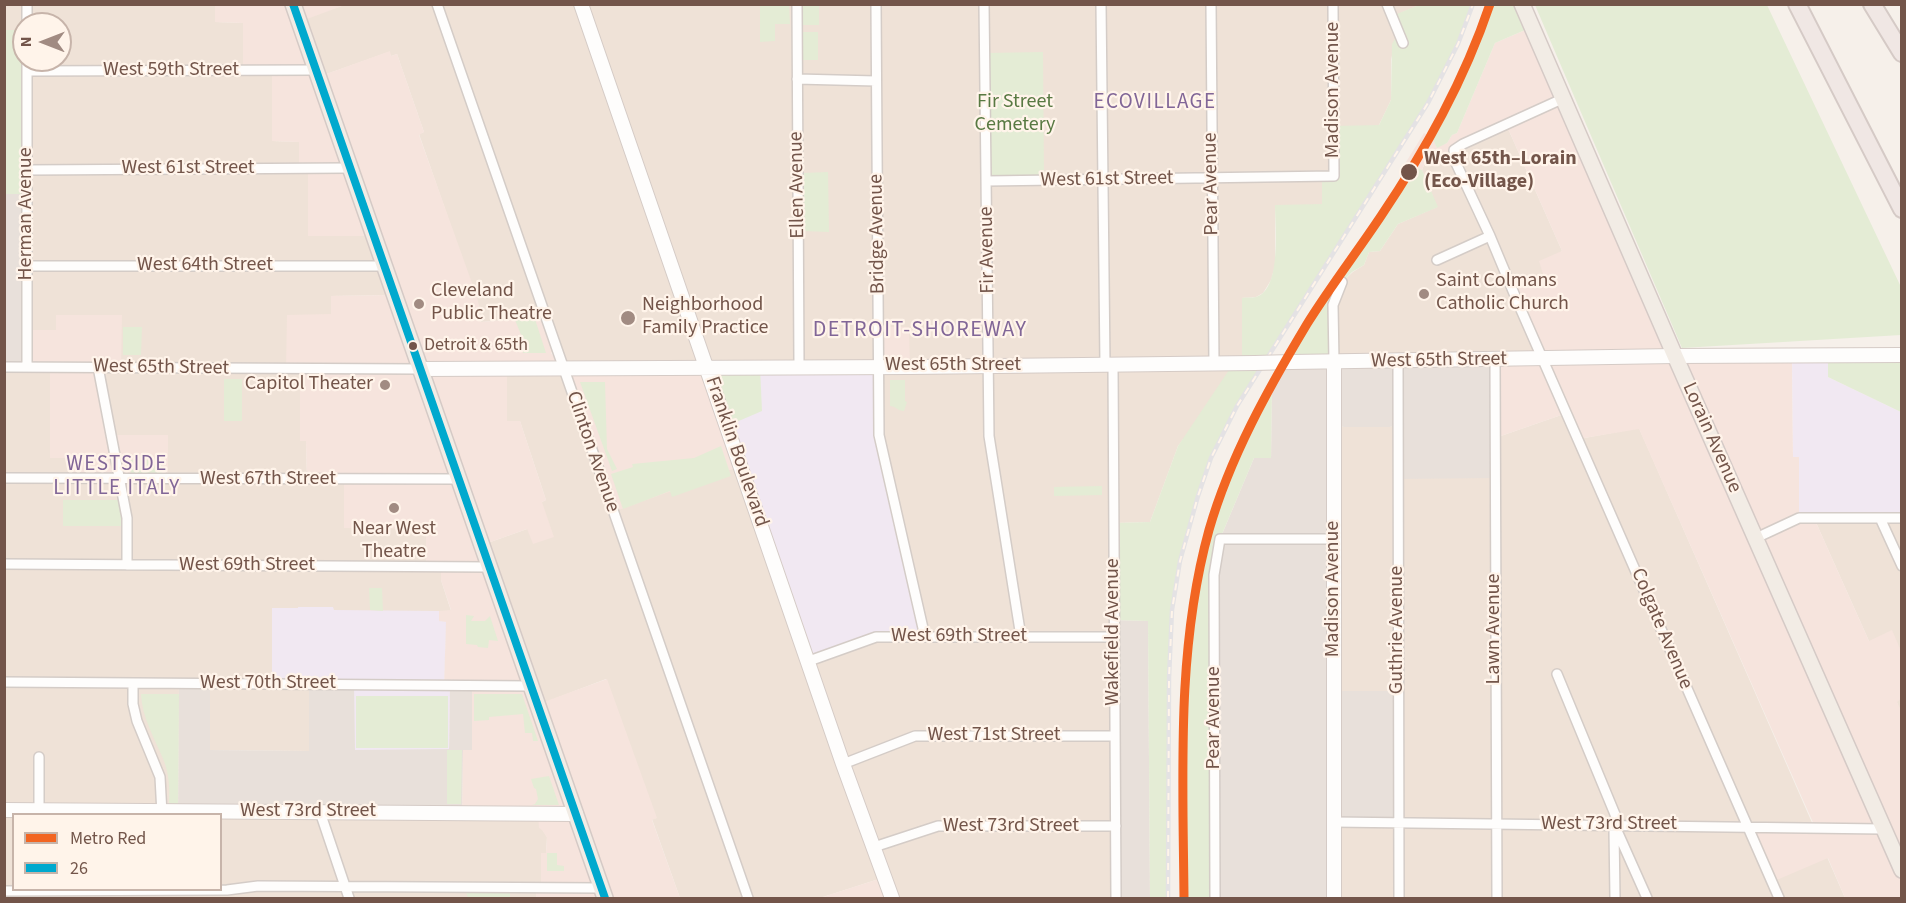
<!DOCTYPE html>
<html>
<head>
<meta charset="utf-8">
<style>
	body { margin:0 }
	#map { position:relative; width:1906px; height:903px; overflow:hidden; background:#f6f0ea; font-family:"Source Sans 3",sans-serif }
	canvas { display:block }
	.frame { position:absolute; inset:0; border:6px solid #73554a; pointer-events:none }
	.legend { position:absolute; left:12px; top:813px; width:210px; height:78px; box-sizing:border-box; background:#fff4ea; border:2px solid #c7b4aa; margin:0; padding:8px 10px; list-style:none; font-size:18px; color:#73554a }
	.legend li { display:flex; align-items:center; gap:12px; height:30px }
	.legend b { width:30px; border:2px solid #c7b4aa }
	.north { position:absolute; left:12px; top:12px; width:60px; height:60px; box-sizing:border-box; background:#fff4ea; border:2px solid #c7b4aa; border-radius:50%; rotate:270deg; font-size:16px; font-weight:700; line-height:24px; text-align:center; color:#73554a }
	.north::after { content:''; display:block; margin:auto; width:21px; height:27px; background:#a18b82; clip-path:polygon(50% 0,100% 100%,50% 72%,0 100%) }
</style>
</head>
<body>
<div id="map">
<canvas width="1906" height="903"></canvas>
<div class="frame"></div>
<ul class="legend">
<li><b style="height:8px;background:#f26522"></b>Metro Red</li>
<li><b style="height:8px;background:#00a9ce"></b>26</li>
</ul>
<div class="north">N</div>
</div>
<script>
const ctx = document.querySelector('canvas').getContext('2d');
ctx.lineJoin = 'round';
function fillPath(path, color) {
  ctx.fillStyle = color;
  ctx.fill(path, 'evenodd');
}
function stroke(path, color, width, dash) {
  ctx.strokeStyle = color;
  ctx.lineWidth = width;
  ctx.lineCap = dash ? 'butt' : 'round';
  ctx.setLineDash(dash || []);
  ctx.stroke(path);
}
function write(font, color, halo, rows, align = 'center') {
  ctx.font = font + ' "Source Sans 3",sans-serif';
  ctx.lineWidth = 4.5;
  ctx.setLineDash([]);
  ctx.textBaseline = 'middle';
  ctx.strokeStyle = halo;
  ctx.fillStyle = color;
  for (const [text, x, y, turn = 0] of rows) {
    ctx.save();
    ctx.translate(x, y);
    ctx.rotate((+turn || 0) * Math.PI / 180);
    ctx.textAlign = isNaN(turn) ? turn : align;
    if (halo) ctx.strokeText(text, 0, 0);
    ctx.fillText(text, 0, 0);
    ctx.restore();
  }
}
const residential = new Path2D(`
	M341 4 1419 5 1392 17 1399 32 1391 59V100L1379 125 1334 176 1322 205H1275V266L1271 280 1263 293 1256 297 1242 298V363L1178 446 1150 522 1114 523 1116 898H892L885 877 820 898H680L652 819 656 818 606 679 538 705 482 545 527 529 542 502 546 500 520 421H507V368H563L564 353 557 349 542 308 508 320 481 322 480 310 419 134 424 132 397 54 391 56 389 52 318 77 298 21 341 6Z
	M5 5H215L216 22 243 23 272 70 273 141 299 142V168H308L373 236 395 295 331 296V314L300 369V441H306L307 480H344L426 528V566L441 567V580L451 611 439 612V621L446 622 444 685H450L449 749 309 685V751L210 750V684H179L178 811 539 814 543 831 547 837 546 853H541V887L536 888V898H5V367L27 60H60V24H24V30H5ZM14 814H220V890H14Z
	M1506 124 1562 251 1544 274 1543 359 1334 362 1337 293 1342 282 1353 272 1364 265 1369 252 1380 251 1398 224 1437 207 1422 170 1426 161 1454 150Z
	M1567 413 1579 439 1639 428 1845 898H1334V425L1344 427H1390L1398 424 1495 438Z
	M1814 518H1901V712L1869 641Z`);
const commercial = new Path2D(`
	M215 5H341L342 6 299 22 318 77 390 51 391 56 397 54 424 132 419 135 477 297 480 310 481 322 508 320 542 308 557 349 551 353 563 368 707 367 741 466 613 512 563 368H507V421H520L546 500 542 502 554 537 533 544 527 529 482 545 538 704 607 679 657 818 652 820 680 898H536V887H541V853H546L547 838 543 831 539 828 538 814 462 813 463 750H472V686L444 685 446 622 439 621V611L451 610 441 580V567H426V529L344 528V480H307L306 441H300V370L286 369 287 315 331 314V296L394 295 373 236H308V168H299V142L272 141V71L243 70V23L215 22Z
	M1532 27 1674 356H1792L1793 456 1799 457V518H1814L1869 641 1892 630 1901 651V699L1897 702 1902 712 1901 898H1845L1828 858 1772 882 1747 826 1815 827 1639 429 1578 439 1567 413 1495 438V360L1543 359 1511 288 1543 274 1539 261 1562 251 1506 124 1454 150 1426 161 1422 170 1406 162 1424 133 1432 137 1437 147 1447 143 1452 135 1457 133 1495 43Z
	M56 315H122L121 367H99L111 435H168V479L68 478V458H50V367H27V330H56Z
	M879 327H909L910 367H879Z
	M885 877 892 898H820Z`);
const industrial = new Path2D(`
	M5 194H27V367H5Z
	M1495 360V478L1398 479V425L1390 427H1344L1335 425V691H1398V824L1334 822V898H1215L1214 575 1220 539 1254 458H1271L1272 385 1291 362Z
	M1114 620 1148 621 1150 898H1116Z
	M179 683H210V750L309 751V684H355L449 749 450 685H472V750H463L462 813 178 812Z`);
const education = new Path2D(`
	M1828 355V377L1901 412V518H1799V457H1793L1792 356Z
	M760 367H879V435L925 637H876L809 661 727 426Z
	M298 607H333L334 610 439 611V621L446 622 444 685H450L449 749 355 750 354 685 272 684V608H298Z`);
const green = new Path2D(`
	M760 5H789L790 24H775V41L760 42Z
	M802 5H819V25H802Z
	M1419 5H1473L1458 44 1428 103 1237 406 1211 458 1198 496 1180 561 1172 610 1169 678 1168 898H1150L1148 621 1114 620 1113 523 1150 522 1178 446 1233 364 1242 363V298C1246 297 1252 298 1256 297 1282 289 1275 227 1275 205L1322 204V176H1334V126L1379 125 1391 100 1392 44 1399 32 1392 16Z
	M1490 5H1522L1532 27 1495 43 1457 133 1452 135 1447 143 1437 148 1432 137 1463 76Z
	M1535 5H1767L1901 287V335L1682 348Z
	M5 30H24L27 194H5Z
	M802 32H818V60H802Z
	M1043 52 1044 181H987L985 53Z
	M1414 166 1422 170 1438 207 1398 224 1380 251 1369 252 1364 265 1352 272 1342 282 1337 293 1334 362 1285 363C1325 295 1371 231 1414 166Z
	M828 172 829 232 803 231V173Z
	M533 313 546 353H523L522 337 515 320Z
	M123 327H142L141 355H123Z
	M1828 355H1901V412L1828 377Z
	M707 367H760L762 411 727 426Z
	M224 379H242V421H224Z
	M890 380H905V401L907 402 904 411C898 411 895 406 890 406Z
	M580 382H605L607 449 617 469 612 471Z
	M1272 385 1271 458H1254L1220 539 1214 575 1215 898H1184C1184 776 1176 651 1209 531 1223 480 1247 432 1272 385Z
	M721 446 731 476 672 497 670 491 623 509 611 474 633 467 632 464 694 458Z
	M128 460H162V474H131Z
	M1102 486V495L1054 496V487Z
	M63 500H118L122 518V526H63Z
	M369 588H382L383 611 370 610Z
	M466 615 474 616 471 621H485L490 616 498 641 489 640 488 648 478 647 477 645 466 644Z
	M141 694H179L178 804 169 803C170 789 169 774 164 761 155 739 142 718 141 694Z
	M474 694H522L538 741H533L532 733H525L523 714 489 717V720L474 721Z
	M356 696H448V748H356Z
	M447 750H462L461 804H447Z
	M549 776 559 805H532L535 804 538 799 536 789 534 788 531 779Z
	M547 853H557V865L564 866V871H547Z
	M466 892H510V898H468Z`);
const street = new Path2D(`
	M27 4V24
	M437 4 748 898
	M797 4 799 366
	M876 4 879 435 925 637
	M984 4 989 436 1021 637
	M1101 4 1105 365
	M1211 4 1214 364
	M1387 4 1403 43
	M27 60V367
	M27 71 315 70
	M797 79 876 81
	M1562 99 1463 144 1454 150 1455 161 1490 236 1518 303 1779 898
	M27 170 349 168
	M987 181 1334 176 1333 4
	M1437 260 1490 236
	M27 266H384
	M1495 360 1497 898
	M1334 362 1333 305 1342 282
	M1398 362 1399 898
	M1113 365 1116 898
	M4 367 421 369
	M98 367 127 518V565
	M4 478 459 479
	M1880 518 1902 566
	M1756 538 1799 518H1902
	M4 564 490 567
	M809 661 876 637H1114
	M1557 674 1619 824
	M4 682 532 686
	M133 683V704L137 721 160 777 162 814
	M39 757V814
	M843 764 915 736H1114
	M320 812 349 898
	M1334 822 1883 829
	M1614 824 1647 898
	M1614 830 1615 898
	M874 847 938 826H1116
	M4 891 227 890 258 886 601 888
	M1215 898 1214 575 1220 539H1334`);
const secondary = new Path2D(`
	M581 4 843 764 892 898
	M1291 362 1675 356 1902 355
	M1334 362V898
	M421 369 910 367 1255 363
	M4 810 576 814`);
const primary = new Path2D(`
	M293 4 605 898
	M1522 4 1675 356 1902 870`);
const highway = new Path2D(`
	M1797 4 1902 209
	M1872 4 1902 53`);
const rail = new Path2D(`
	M1168 898 1169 678 1172 610 1180 561 1198 496 1211 458 1237 406 1428 103 1458 44 1473 4`);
const secondaryBridge = new Path2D(`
	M1255 363 1291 362`);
const bus1 = new Path2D(`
	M293 4 605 898`);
const metro1 = new Path2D(`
	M1184 898C1183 776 1176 649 1209 530 1230 457 1268 389 1307 324 1330 287 1357 252 1381 216 1426 149 1464 81 1490 4`);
const markers = [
	[1409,172,9,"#73554a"],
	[1424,294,6,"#a18b82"],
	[419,304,6,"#a18b82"],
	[628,318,8,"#a18b82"],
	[413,346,5,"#73554a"],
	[385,385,6,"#a18b82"],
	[394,508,6,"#a18b82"]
];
const busNames = [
	["Detroit & 65th",424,346]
];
const streetNames = [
	["West 59th Street",171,71],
	["Madison Avenue",1334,90,-90],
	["West 61st Street",188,169],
	["West 61st Street",1107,180,-1],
	["Pear Avenue",1212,184,-91],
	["Ellen Avenue",798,185,-91],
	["Herman Avenue",27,214,-90],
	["Bridge Avenue",878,234,-91],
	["Fir Avenue",988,250,-91],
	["West 64th Street",205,266],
	["West 65th Street",1439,361,-1],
	["West 65th Street",953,366],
	["West 65th Street",161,368,1],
	["Lorain Avenue",1711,438,66],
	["Clinton Avenue",592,452,71],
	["Franklin Boulevard",736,452,71],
	["West 67th Street",268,480],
	["West 69th Street",247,566],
	["Madison Avenue",1334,589,-90],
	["Lawn Avenue",1495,629,-90],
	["Colgate Avenue",1661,629,67],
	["Guthrie Avenue",1398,630,-90],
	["Wakefield Avenue",1114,632,-90],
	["West 69th Street",959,637],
	["West 70th Street",268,684],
	["Pear Avenue",1215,718,-90],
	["West 71st Street",994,736],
	["West 73rd Street",308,812],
	["West 73rd Street",1609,825],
	["West 73rd Street",1011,827]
];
const parkNames = [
	["Fir Street",1015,103],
	["Cemetery",1015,126]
];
const stopNames = [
	["West 65th–Lorain",1424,160],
	["(Eco-Village)",1424,183]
];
const poiNames = [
	["Saint Colmans",1436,282],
	["Catholic Church",1436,305],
	["Cleveland",431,292],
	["Public Theatre",431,315],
	["Neighborhood",642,306],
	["Family Practice",642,329],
	["Capitol Theater",373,385,"right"],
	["Near West",394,530,"center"],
	["Theatre",394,553,"center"]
];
const neighbourhoodNames = [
	["ECOVILLAGE",1155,103],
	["WESTSIDE",117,465],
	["LITTLE ITALY",117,489]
];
const quarterNames = [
	["DETROIT-SHOREWAY",920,331]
];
fillPath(residential, '#efe2d7');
fillPath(commercial, '#f6e4dd');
fillPath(industrial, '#e8e0da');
fillPath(education, '#f1e8f2');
fillPath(green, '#e4ecd5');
stroke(street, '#d4ccc7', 12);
stroke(secondary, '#d5cbc6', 16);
stroke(primary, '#d5cac6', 18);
stroke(highway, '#d5cac6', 20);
stroke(street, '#fefdfc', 9);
stroke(secondary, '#fefdfc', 14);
stroke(primary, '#f2ece5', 15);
stroke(highway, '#f0e7e4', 16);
stroke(rail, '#e4e2e4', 4.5);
stroke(rail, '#fff4ea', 2, [7]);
stroke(secondaryBridge, '#d5cbc6', 16, []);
stroke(secondaryBridge, '#fefdfc', 14);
stroke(bus1, '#00a9ce', 8);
stroke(metro1, '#f26522', 9);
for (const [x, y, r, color] of markers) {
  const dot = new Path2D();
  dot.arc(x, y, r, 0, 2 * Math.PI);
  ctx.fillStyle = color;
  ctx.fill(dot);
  stroke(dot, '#fff4ea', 2);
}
write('18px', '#73554a', '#fff4ea', busNames, 'left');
write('20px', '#73554a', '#fff4ea', streetNames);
write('20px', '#587942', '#fff4ea', parkNames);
write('bold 20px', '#73554a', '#fff4ea', stopNames, 'left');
write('20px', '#73554a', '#fff4ea', poiNames, 'left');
ctx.letterSpacing = '1.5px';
write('21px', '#816697', '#fff4ea', neighbourhoodNames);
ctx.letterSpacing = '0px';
ctx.letterSpacing = '1.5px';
write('22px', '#816697', '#fff4ea', quarterNames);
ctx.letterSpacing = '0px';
</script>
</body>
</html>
